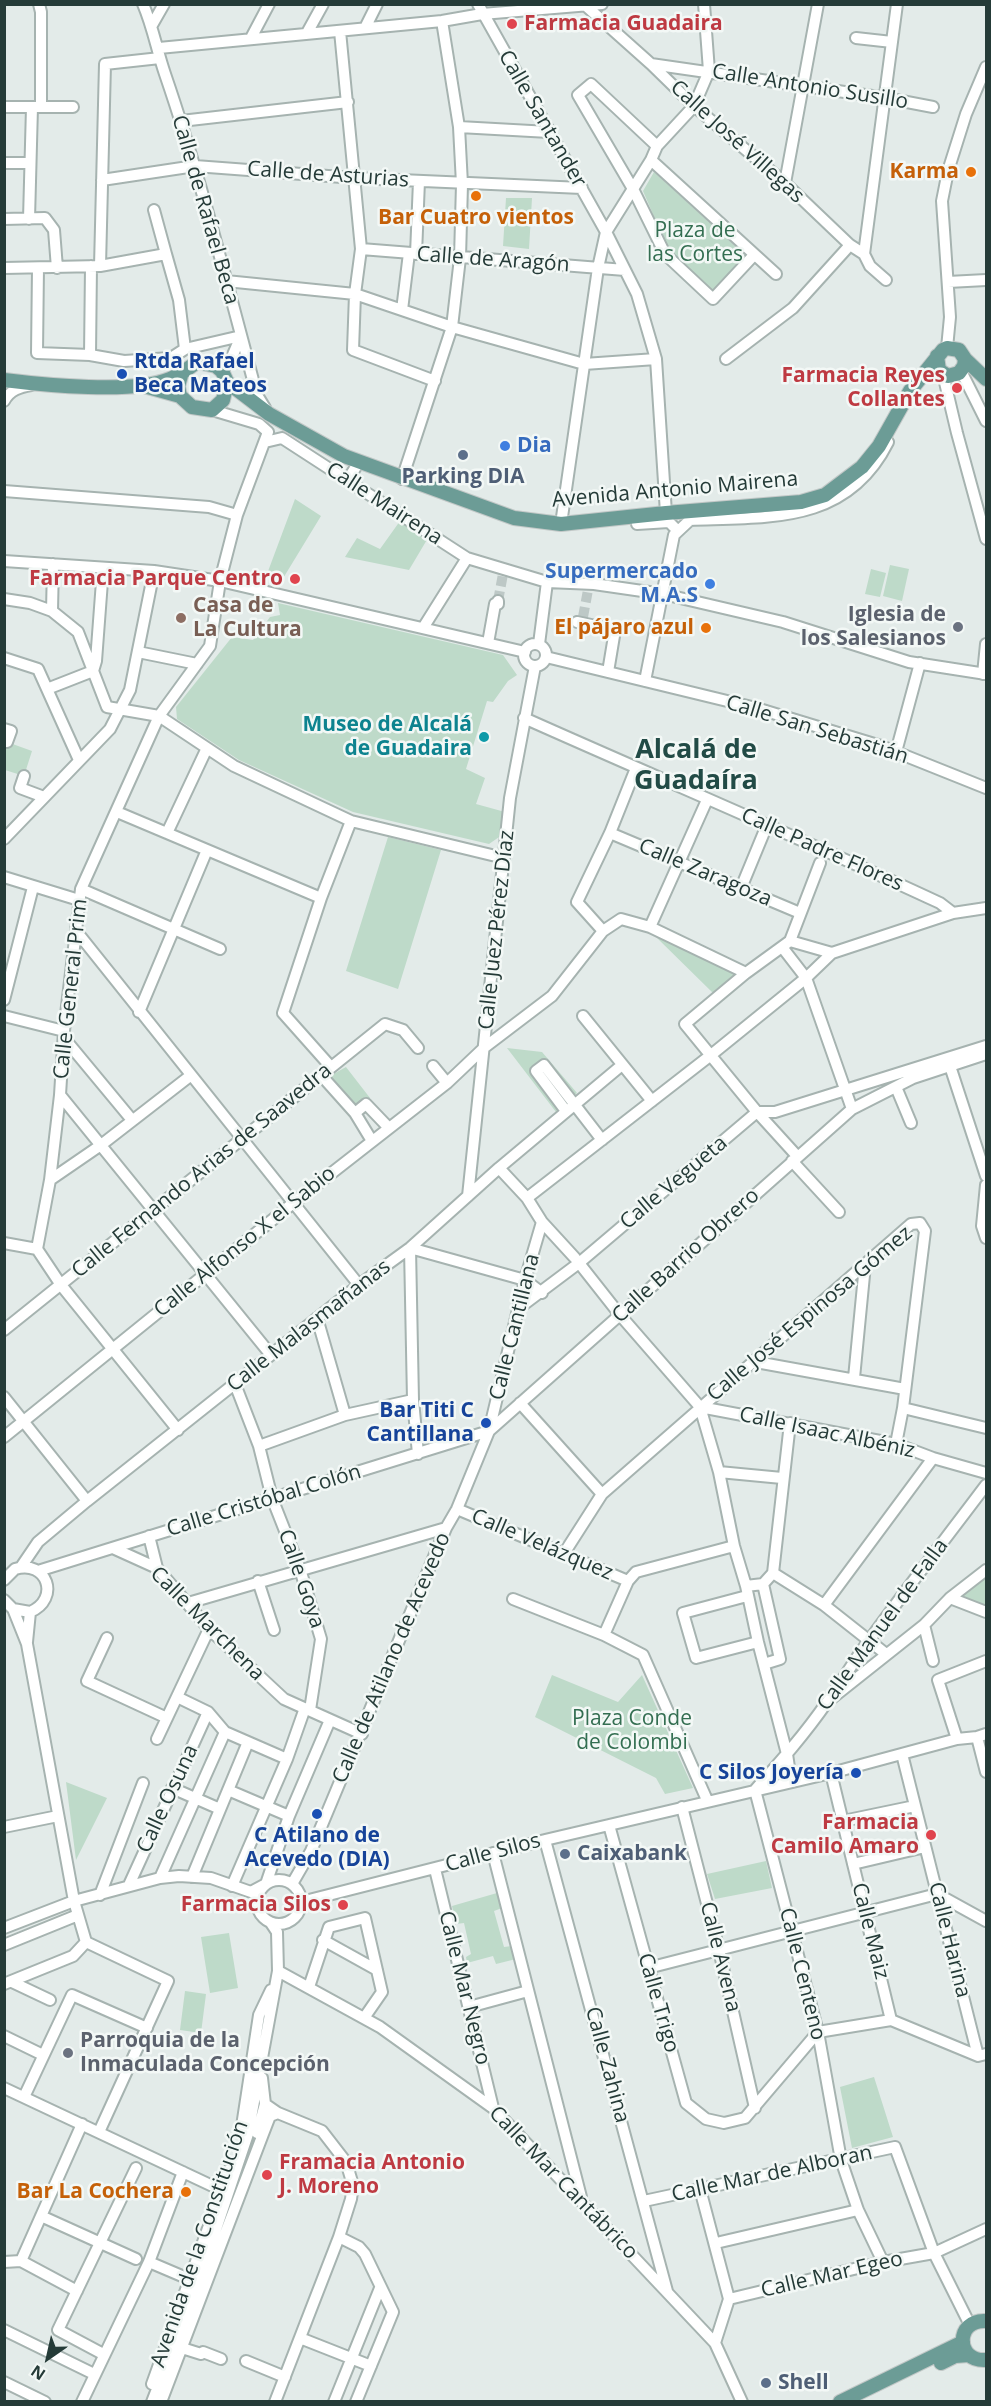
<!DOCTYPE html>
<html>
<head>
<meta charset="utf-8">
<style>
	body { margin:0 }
	#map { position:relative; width:991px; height:2406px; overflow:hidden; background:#e3ebe9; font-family:"Open Sans",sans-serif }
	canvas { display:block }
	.frame { position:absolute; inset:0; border:6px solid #253b38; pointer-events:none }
	.north { position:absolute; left:18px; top:2328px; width:60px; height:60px; -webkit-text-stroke:4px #f3f8f6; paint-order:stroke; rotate:214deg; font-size:16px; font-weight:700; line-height:24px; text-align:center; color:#253b38 }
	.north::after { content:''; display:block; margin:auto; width:21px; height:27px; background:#253b38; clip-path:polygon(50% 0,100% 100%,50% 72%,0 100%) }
</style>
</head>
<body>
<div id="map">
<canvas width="991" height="2406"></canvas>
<div class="frame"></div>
<div class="north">N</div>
</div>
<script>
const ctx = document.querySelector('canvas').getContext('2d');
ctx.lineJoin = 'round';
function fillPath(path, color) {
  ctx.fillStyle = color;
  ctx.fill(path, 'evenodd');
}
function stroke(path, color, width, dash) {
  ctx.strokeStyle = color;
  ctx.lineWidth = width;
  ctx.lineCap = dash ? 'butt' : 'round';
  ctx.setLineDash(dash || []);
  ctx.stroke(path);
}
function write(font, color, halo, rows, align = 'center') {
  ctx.font = font + ' "Open Sans",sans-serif';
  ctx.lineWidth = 5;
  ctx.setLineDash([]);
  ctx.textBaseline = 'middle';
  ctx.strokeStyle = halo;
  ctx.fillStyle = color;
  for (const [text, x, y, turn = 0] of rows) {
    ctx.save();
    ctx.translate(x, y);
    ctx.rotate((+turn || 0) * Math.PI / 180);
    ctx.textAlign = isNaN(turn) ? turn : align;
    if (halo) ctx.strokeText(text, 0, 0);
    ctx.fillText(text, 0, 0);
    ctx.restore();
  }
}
const green = new Path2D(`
	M654 172 746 256 713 293 667 247 643 191Z
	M506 198H532L529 249 503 246Z
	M295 499 321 516 282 580 267 574Z
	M400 521 428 538 409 570 345 557 357 538 380 549Z
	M890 565 909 569 902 601 883 596Z
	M871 569 886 573 880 597 865 594Z
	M278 603 503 655 517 675 508 681 493 702 487 701 466 769 485 778 476 804 505 812 502 835 489 844 353 812 239 760 177 719 176 707 232 637 253 640 270 617 280 615Z
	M7 742 32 751 24 776 5 770V750Z
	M388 837 441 850 398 989 346 971Z
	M655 936 738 975 714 994Z
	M507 1048 542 1052 577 1093 556 1112Z
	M346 1067 370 1098 356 1108 328 1077Z
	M986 1574V1606L960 1596Z
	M552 1675 618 1702 642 1675 693 1788 665 1794 656 1778 535 1717Z
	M66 1782 107 1798 76 1860Z
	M766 1861 772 1888 715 1899 707 1874Z
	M497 1893 502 1908 494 1911 504 1947 512 1946 516 1959 496 1964 493 1956 467 1963 466 1957 471 1954 464 1923 456 1924 452 1906Z
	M229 1933 238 1988 210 1993 201 1937Z
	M185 1991 206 1994 201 2033 180 2030Z
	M874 2077 893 2137 852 2148 840 2087Z`);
const minorTunnel = new Path2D(`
	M498 601 503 574
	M583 617 588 590`);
const minor = new Path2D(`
	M39 4 41 12V107
	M143 4C153 27 157 51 165 74 201 179 228 287 257 395L265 408
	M478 4 606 232 637 294 656 359 666 513
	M586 6 651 64 694 106 785 183 850 245 864 254 870 266 886 280
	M152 25 164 4
	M365 28 377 4
	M340 31 361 249 355 294 353 350 435 381
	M307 33 323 4
	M251 38 269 4
	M856 38 892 42
	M159 48 442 21 482 14 602 4
	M651 64 886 98 933 107
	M4 107H73
	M181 121 348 102
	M459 127 549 132
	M657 146 591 84 578 95 633 189 665 254 713 299 754 255
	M651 160 776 274
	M4 163H30
	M102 180 195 166 355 178 582 188
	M785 183 818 4
	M154 210 166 254
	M4 219 45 218 54 230 57 268
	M29 219 32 107
	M361 249 625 270
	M416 254 419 181
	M864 254 897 4
	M100 266 105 64 160 58
	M4 268 100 266 166 254 179 300 185 349
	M38 268 37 353 90 355 124 361 171 358 185 349 241 336
	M226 281 355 294 452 327 584 364 656 359
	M948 282 986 280
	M402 310 409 253
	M947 348 950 317 942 201 948 171 966 114 986 67
	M90 355 91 266
	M726 359 793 308 850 245
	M222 371 232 357 241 336
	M961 371 986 421
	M943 374 957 433 986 539
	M4 401C10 390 20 387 31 385
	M265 442 282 438 467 558 547 582 594 584 663 594 783 622 909 662 986 674
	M402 479 452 327 460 258 462 184 459 127 442 21
	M347 481 359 462
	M4 491 209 507 237 515
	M561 524 598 268 606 232 651 160 657 146 694 106 709 71 704 4
	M637 524 669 522 678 531
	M4 561 154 571 220 581 525 652
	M4 599 30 603 52 611 78 632 107 707 159 716 234 766 351 821 504 858
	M52 611 53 564
	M577 622 615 630 608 672
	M423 628 467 558
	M488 643 495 604H498V601
	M539 644 547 582
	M524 655a11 11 0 1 1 22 0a11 11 0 1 1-22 0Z
	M138 652 197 664
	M546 657 756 708 881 746 986 788
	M4 658 38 669 79 760
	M983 674 986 644
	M645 681 674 535 690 520C770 517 847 524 888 442
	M47 689 93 671 96 661 103 568
	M524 718C663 780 803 839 940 903L953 913
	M4 729 11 731 7 742
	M896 752 920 663
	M24 776 20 788 44 797
	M117 812 321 898
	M167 833 207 748
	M610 833 800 913
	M4 839 110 729 130 690 154 571
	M4 877 79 900
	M741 888 767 825
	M81 889 220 949
	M650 927 707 800
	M603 931 577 902 610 833 636 768
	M77 932 359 1285
	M790 941 832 953
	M782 947 806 978 852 1109
	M4 1000 33 887
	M139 1012 207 850
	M4 1016 64 1031
	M583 1016 652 1101
	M64 1038 132 1120
	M433 1066 447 1083
	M950 1066 986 1176
	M331 1067 283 1013 321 898 351 821
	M321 1075 355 1113 372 1141
	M896 1087 911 1123
	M60 1095 271 1355
	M566 1111 536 1071 544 1065 602 1140
	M355 1113 366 1104 389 1128
	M797 1156 757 1112 685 1024 746 973 790 941 820 863
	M792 1161 839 1212
	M499 1168 527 1198 542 1222 575 1258
	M50 1180 101 1145 190 1076
	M986 1185 982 1226 986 1238
	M468 1196 510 798 535 666
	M527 1198 711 1055 806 978 832 953 953 913 986 908
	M4 1243 37 1249
	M410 1248 413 1400 418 1454
	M410 1248 525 1280 542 1293
	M37 1249 50 1180 60 1095 64 1031 81 889 159 716 210 646 220 581 237 515 268 432 259 424 212 410
	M37 1249 61 1285 178 1430
	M579 1263 620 1315 700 1407 719 1472 734 1546 746 1586 758 1642 787 1754 790 1774 786 1782
	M519 1308 579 1263 757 1112H775L986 1046
	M317 1318 345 1415
	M4 1330 385 1024 403 1030 418 1048
	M756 1362 905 1389
	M854 1378 865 1265
	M235 1384 259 1446 272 1498 300 1569 321 1639 310 1710
	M4 1397 87 1501
	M520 1403 602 1494
	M700 1407 896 1444 933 1458 986 1473
	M903 1408 986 1428
	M4 1437 292 1204 447 1083 485 1047 552 996 603 931 621 919 650 927 746 973
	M259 1446 345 1415 413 1400
	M719 1472 782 1478
	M457 1509 628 1581
	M149 1536 157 1568
	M115 1549 157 1568 209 1629 284 1699 362 1734
	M563 1555 602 1494 911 1224 920 1223 925 1231 903 1408 896 1444
	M21 1567 38 1542 87 1501 359 1285 410 1248 499 1168 622 1065
	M38 1571 489 1431 852 1109 913 1078 986 1054
	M773 1573 824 1605 886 1654
	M4 1580 15 1569C47 1559 61 1599 30 1612L13 1609 4 1600
	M258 1581 274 1630
	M763 1584 773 1573 790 1423
	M746 1586 763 1584 780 1659 764 1664
	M747 1596 683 1613 696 1658 758 1642
	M950 1598 986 1612
	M513 1599 604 1635 643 1655 707 1800
	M188 1603 446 1528
	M824 1605 933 1458
	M13 1609 27 1644 74 1901 86 1942 168 1981 99 2132
	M924 1625 933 1661
	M604 1635 628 1581 636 1572 734 1546
	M107 1638 87 1681 167 1718
	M27 1642 30 1612
	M177 1697 208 1712 225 1732 287 1759
	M832 1698 924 1625 950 1598 986 1570
	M977 1737 986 1772
	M157 1739 209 1629
	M957 1739 938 1680 986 1661
	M902 1754 978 2056
	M831 1773 891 2020
	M172 1788 220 1809
	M228 1790 289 1816
	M755 1790 818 2032 841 2160 858 2210 883 2262
	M755 1790C780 1762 805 1734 827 1702 842 1683 853 1661 868 1642 906 1589 947 1537 986 1485
	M682 1807 719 1950 755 2108
	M843 1821 915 1806
	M609 1825 686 2103 706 2119 724 2123 745 2118 818 2032 891 2020 978 2056 986 2054
	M4 1827 58 1816
	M545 1840 667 2291
	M493 1853 581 2197
	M853 1864 925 1847
	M435 1869 493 2108
	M192 1877 248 1742
	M160 1878 225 1732
	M257 1902a22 22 0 1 1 44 0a22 22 0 1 1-44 0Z
	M292 1884 311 1851 446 1528 457 1509 489 1431 525 1280 542 1222
	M129 1885 208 1712
	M232 1886 287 1759 305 1708
	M100 1895 143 1783
	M301 1902 545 1840 831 1773 957 1739 977 1737 986 1734
	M4 1928 74 1901 160 1878 179 1876 211 1878 251 1892 266 1884 289 1816 330 1720
	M323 1940 377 1970
	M4 1945 78 1915
	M648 1968 937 1894 986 1921
	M278 1971 380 2027 493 2108 715 2343 742 2402
	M12 1982 50 2000
	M4 1984 73 1956 86 1942
	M309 1987 329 1927 365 1918 382 1992 364 2018
	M469 2007 528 1991
	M4 2036 43 2055
	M4 2088 221 2190
	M24 2097 72 1995 147 2028
	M265 2104 278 2113 322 2131 346 2162 353 2185 351 2199 339 2237 275 2402
	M242 2126 259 2015 271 1990
	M257 2133 265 2104 262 2078
	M700 2189 729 2299
	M644 2201 895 2147 934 2253 970 2325
	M41 2216 136 2259
	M339 2237 359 2247 365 2254 393 2312 356 2402
	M716 2243 858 2210
	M4 2262 21 2261
	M149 2262 189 2279
	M77 2291 21 2261 82 2124
	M729 2299 883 2262 934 2253 986 2229
	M4 2330 94 2374
	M300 2338 371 2366
	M715 2343 729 2299
	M182 2348 201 2354 203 2352 221 2359
	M103 2354 58 2330 136 2168
	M246 2361 285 2377
	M4 2382 45 2402
	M152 2384 229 2170
	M82 2402 149 2262 183 2172
	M152 2402 198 2283 248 2134 278 1971 277 1932 271 1923
	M161 2402 263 2134 270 2116 278 2113
	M334 2402 380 2288`);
const major = new Path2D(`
	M937 356 939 370 948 376 959 373 964 366 965 359
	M4 380C44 385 134 394 170 379 180 375 189 368 197 362L216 366 222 371 227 382 223 400 212 410 192 407 180 396 178 386 182 372
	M227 382 269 414 344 456 514 518 561 524 666 513 801 502 825 495 862 467 879 446 910 391 943 350 947 348 959 350 965 359 986 379
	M144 386 180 396
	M986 2321C955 2319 955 2362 986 2360
	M941 2363 955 2356 969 2355
	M840 2402 963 2342`);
const markers = [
	[512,24,6,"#e0444e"],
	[971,172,6,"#e8710a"],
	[476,196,6,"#e8710a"],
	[122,374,6,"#1a4fb4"],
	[957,388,6,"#e0444e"],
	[505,446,6,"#3f7fe0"],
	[463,455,6,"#5c6f8a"],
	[295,579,6,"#e0444e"],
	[710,584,6,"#3f7fe0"],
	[181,618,6,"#8d6e63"],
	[958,627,6,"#6b7280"],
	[706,628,6,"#e8710a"],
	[484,737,6,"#0f9aa8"],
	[486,1423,6,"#1a4fb4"],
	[856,1773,6,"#1a4fb4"],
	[317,1814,6,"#1a4fb4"],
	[931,1835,6,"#e0444e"],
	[565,1854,6,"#5c6f8a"],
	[343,1905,6,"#e0444e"],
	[68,2053,6,"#6b7280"],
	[267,2175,6,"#e0444e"],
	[186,2192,6,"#e8710a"],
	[766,2383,6,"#5c6f8a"]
];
const healthNames = [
	["Farmacia Guadaira",524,24,"left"],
	["Farmacia Reyes",945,376],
	["Collantes",945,400],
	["Farmacia Parque Centro",283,579],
	["Farmacia",919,1823],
	["Camilo Amaro",919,1847],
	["Farmacia Silos",331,1905],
	["Framacia Antonio",279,2163,"left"],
	["J. Moreno",279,2187,"left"]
];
const streetNames = [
	["Calle Antonio Susillo",810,87,9],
	["Calle Santander",542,119,60],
	["Calle José Villegas",737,142,42],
	["Calle de Asturias",328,175,4],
	["Calle de Rafael Beca",205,210,74],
	["Calle de Aragón",493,260,4],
	["Avenida Antonio Mairena",675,490,-5],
	["Calle Mairena",384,504,33],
	["Calle San Sebastián",817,730,17],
	["Calle Padre Flores",822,850,24],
	["Calle Zaragoza",705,873,23],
	["Calle Juez Pérez Díaz",497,930,-84],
	["Calle General Prim",71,989,-84],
	["Calle Fernando Arias de Saavedra",202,1171,-39],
	["Calle Vegueta",674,1183,-40],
	["Calle Alfonso X el Sabio",245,1242,-39],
	["Calle Barrio Obrero",686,1256,-42],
	["Calle José Espinosa Gómez",810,1314,-40],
	["Calle Malasmañanas",309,1326,-38],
	["Calle Cantillana",515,1327,-76],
	["Calle Isaac Albéniz",827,1433,12],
	["Calle Cristóbal Colón",264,1501,-17],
	["Calle Velázquez",542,1545,23],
	["Calle Goya",301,1579,71],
	["Calle Marchena",207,1624,45],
	["Calle Manuel de Falla",883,1625,-54],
	["Calle de Atilano de Acevedo",392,1658,-67],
	["Calle Osuna",168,1799,-65],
	["Calle Silos",493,1853,-15],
	["Calle Maiz",870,1931,76],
	["Calle Harina",949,1940,76],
	["Calle Avena",720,1957,76],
	["Calle Centeno",802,1974,76],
	["Calle Mar Negro",464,1988,76],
	["Calle Trigo",658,2003,74],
	["Calle Zahina",607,2065,75],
	["Calle Mar de Alboran",772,2174,-12],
	["Calle Mar Cantábrico",563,2183,46],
	["Avenida de la Constitución",200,2244,-71],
	["Calle Mar Egeo",832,2275,-13]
];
const foodNames = [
	["Karma",959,172],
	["Bar Cuatro vientos",476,218,"center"],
	["El pájaro azul",694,628],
	["Bar La Cochera",174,2192]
];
const parkNames = [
	["Plaza de",695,231],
	["las Cortes",695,255],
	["Plaza Conde",632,1719],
	["de Colombi",632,1743]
];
const transitNames = [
	["Rtda Rafael",134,362,"left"],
	["Beca Mateos",134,386,"left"],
	["Bar Titi C",474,1411],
	["Cantillana",474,1435],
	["C Silos Joyería",844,1773],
	["C Atilano de",317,1836,"center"],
	["Acevedo (DIA)",317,1860,"center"]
];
const shopNames = [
	["Dia",517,446],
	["Supermercado",698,572,"right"],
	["M.A.S",698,596,"right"]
];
const serviceNames = [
	["Parking DIA",463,477,"center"],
	["Caixabank",577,1854],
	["Shell",778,2383]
];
const educationNames = [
	["Casa de",193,606],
	["La Cultura",193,630]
];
const worshipNames = [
	["Iglesia de",946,615],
	["los Salesianos",946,639],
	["Parroquia de la",80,2041,"left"],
	["Inmaculada Concepción",80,2065,"left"]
];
const cultureNames = [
	["Museo de Alcalá",472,725],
	["de Guadaira",472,749]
];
const districtNames = [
	["Alcalá de",696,750],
	["Guadaíra",696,781]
];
fillPath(green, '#bedac9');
stroke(minorTunnel, '#bdc8c6', 10, [10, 5]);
stroke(minor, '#a6b3b0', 14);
stroke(major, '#c2c8c7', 16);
stroke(minor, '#fff', 10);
stroke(major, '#6c9c96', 14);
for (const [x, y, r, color] of markers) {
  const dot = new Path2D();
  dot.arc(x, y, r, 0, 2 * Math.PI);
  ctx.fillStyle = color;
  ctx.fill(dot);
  stroke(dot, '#f3f8f6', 2);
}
write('bold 21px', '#be3a42', '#f3f8f6', healthNames, 'right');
write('21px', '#253b38', '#f3f8f6', streetNames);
write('bold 21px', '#c56008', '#f3f8f6', foodNames, 'right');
write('21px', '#336e51', '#f3f8f6', parkNames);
write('bold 21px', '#164399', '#f3f8f6', transitNames, 'right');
write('bold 21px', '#366cbe', '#f3f8f6', shopNames, 'left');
write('bold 21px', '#4e5e75', '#f3f8f6', serviceNames, 'left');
write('bold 21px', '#785e54', '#f3f8f6', educationNames, 'left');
write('bold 21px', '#5b616d', '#f3f8f6', worshipNames, 'right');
write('bold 21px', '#0d838f', '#f3f8f6', cultureNames, 'right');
write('bold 27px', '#224b46', '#f3f8f6', districtNames);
</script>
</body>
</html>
